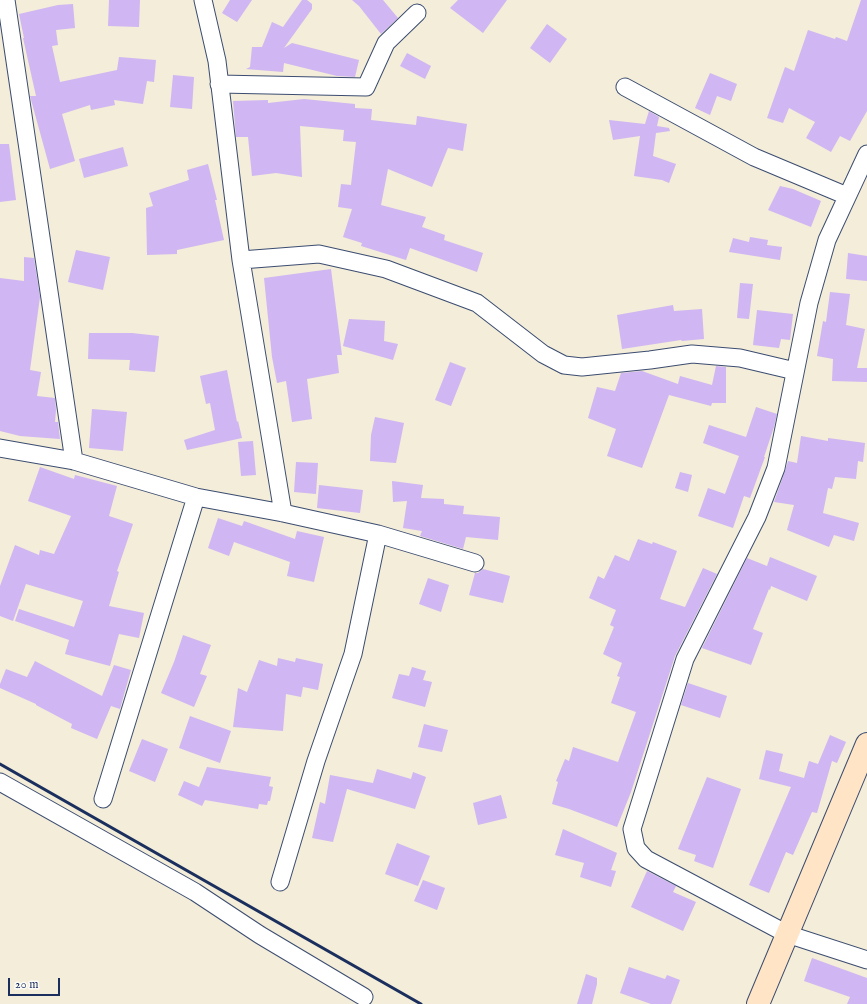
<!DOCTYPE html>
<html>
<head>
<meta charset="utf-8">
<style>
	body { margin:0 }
	#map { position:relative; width:867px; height:1004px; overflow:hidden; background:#f3edd9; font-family:"IM FELL English",serif }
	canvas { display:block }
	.scale { position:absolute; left:8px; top:978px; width:52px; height:18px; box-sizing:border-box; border:2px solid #1b2f5e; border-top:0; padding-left:5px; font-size:12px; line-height:14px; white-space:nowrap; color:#1b2f5e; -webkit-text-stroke:3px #fdfcf7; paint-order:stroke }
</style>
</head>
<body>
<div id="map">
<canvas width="867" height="1004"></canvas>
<div class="scale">20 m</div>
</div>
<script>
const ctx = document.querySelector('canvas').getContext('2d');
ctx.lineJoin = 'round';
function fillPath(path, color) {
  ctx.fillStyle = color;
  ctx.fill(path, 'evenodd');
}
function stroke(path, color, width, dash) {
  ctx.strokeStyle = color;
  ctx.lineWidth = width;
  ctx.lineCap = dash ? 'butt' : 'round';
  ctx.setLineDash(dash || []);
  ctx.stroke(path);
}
const building = new Path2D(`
	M109 0H140L139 27 108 26Z
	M230 0H252L237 22 222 13Z
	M302 0H307L312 4V9L284 48 292 43 359 60 355 77 337 76 284 63 283 72 246 69 250 67 252 47H262L272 22 283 27Z
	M352 0H383L398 18 381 34 359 6Z
	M458 0H507L483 33 450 8Z
	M861 0H867V111L850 141 840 136 831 152 806 138 815 122 789 108 783 123 767 118 785 67 794 71 808 30 835 39 836 37 847 41Z
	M73 4 75 28 56 30 58 45 52 46 60 82 117 70 119 57 156 60 154 82 147 81 143 104 114 100 115 105 91 110 90 105 62 114 75 161 50 169 30 96H36L23 38H24L19 14 58 5Z
	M547 24 567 39 550 63 530 48Z
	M407 53 431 66 425 79 400 66Z
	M710 73 737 84 731 101 717 96 710 115 695 108Z
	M173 75 194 77 192 109 170 107Z
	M304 99 355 104V108L372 109 371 120 416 125 417 116 467 124 463 151 448 148 432 187 388 169 381 205 426 217 422 227 445 235 444 240 483 253 477 272 410 248 406 260 361 246 362 243 343 237 352 209 338 207 341 184 351 185 356 142 343 141 344 130 300 126 302 177 276 173 252 176 248 137H236L233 101 268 100V103Z
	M649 111 659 117 657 126 669 128 670 131 656 133 653 156 676 164 669 183 662 180 634 176 640 136 613 140 609 120 645 124Z
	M0 144H9L16 200 0 202Z
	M123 147 128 166 84 178 79 159Z
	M208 164 217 200H215L224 240 177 250V254L147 255 146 208 153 206 149 193 189 180 187 170Z
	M780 186 793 189 821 201 811 227 768 210Z
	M750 237 768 240 767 245 782 247 780 260 729 252 733 238 749 242Z
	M76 250 110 257 103 290 68 282Z
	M848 253 867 256V281L846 279Z
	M24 257 34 258 40 297 30 370 41 372 37 396 55 398 56 410 55 422H58L60 439 20 436 0 431V278L24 281Z
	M331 269 342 355H337L339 373 307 379 312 419 292 422 286 381 277 383 272 357 264 278Z
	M740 283 753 284 749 319 737 318Z
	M830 292 850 294 846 325 865 329 857 368H867V382L832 381 833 359 817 356 823 321 826 322Z
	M673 305 674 311 702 309 704 339 682 341 681 340 622 349 617 315Z
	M757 310 793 314 790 340 781 339 779 348 753 345Z
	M349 319 385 321 384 341 398 344 393 360 343 346Z
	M89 333H132L159 336 155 372 129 370 130 360 88 359Z
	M450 362 466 368 451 406 435 400Z
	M716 366 726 367V403H712L711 406 669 395 642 468 607 456 616 429 588 418 597 387 615 391 621 373 642 371 678 384 680 376 712 385Z
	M227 370 237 422 238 421 242 438 187 450 184 440 215 430 210 403 206 404 200 376Z
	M756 407 777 414 774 427 764 457H765L750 498 744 496 733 528 698 516 708 488 725 494 739 456 703 443 709 425 746 437Z
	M92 409 127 412 123 451 89 448Z
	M375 417 404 423 396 463 370 461 371 435Z
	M801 436 828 441V438L865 443 863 462 858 461 856 479 835 477 832 489 828 488 823 513 859 523 854 541 834 535 829 547 787 530 794 505 774 502 785 471 788 461 797 463Z
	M253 441 256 475 241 476 238 442Z
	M296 462 318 463 316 494 294 492Z
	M40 467 74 479 75 475 117 486 109 516 133 524 117 571 119 572 109 606 144 613 139 638 119 634 110 666 65 654 69 640 15 621 19 609 74 627 83 601 26 584 13 621 0 616V586L15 545 39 555 40 550 54 554 71 516 28 501Z
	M680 472 692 475 688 492 675 488Z
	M392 481 423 485 421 498 444 499V504L464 506 463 514 500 517 498 540 466 537 463 549 420 536 422 531 403 528 407 501 393 502Z
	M319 485 363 490 360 513 317 508Z
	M218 518 242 526 244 521 295 539 297 531 324 537 314 582 287 576 290 562 234 542 229 556 208 548Z
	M638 539 652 544 653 542 677 551 660 599 685 607 703 568 717 574 675 656 631 792 617 827 569 809 552 804 558 782 556 781 565 759 569 761 573 747 618 762 636 712 611 703 620 677 617 676 622 663 603 654 614 627 610 625 616 610 589 598 598 576 604 579 615 555 629 561Z
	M770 557 817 576 807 601 771 586 770 590 769 589 753 629 763 633 751 665 702 648 747 558 767 566Z
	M483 569 510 576 503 603 469 595 475 573H478Z
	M428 578 449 585 441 612 419 604Z
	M183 635 211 645 200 674 207 676 194 707 161 693 174 662Z
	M278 658 295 662 296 658 323 664 318 690 303 687 301 697 286 694 283 731 233 727 238 688 247 692 259 660 277 666Z
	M35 661 102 696 114 665 131 670 120 709 111 706 97 739 71 728 72 724 36 705V704L0 688V684L6 669 27 677Z
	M412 667 426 671 423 680 432 682 425 707 392 698 399 674 409 676Z
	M688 683 727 696 720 718 681 705Z
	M190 716 231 731 220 763 179 748Z
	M424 724 448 730 442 752 418 747Z
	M830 735 846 742 837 763 832 761 817 813 812 812 793 855 786 852 769 893 749 885 791 787 759 779 766 750 783 754 779 771 804 778 809 761 818 764Z
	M142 739 168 749 155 782 129 771Z
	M207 767 271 777 269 786 273 787 270 801H268L267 805 259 804 258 809 205 800 202 806 178 795 184 781 199 787Z
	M377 769 411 779 413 772 426 777 415 809 347 789 333 842 312 838 320 802 325 804 330 775 373 783Z
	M707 777 741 789 713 868 694 861 696 855 678 849Z
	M501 795 507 818 478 825 473 803Z
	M563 829 617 853 611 870 616 871 611 887 580 877 584 863 555 855Z
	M397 843 430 856 418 886 385 874Z
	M647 871 676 886 673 892 696 902 683 931 631 907Z
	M423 880 445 888 437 910 414 901Z
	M812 958 867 978V1004H847L850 997 804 981Z
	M629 967 665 979 667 975 680 980 671 1004H651L620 993Z
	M586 974 597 978V984L592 1004H577Z`);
const street = new Path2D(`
	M6 0 74 461
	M203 0 217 61 241 260 283 513
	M219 84 366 87 386 43 417 13
	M625 87 754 157 847 196
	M867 154 827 240 809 303 776 468 757 517 685 659 632 829 636 848 646 859 787 934 867 960
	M241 260 319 254 386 269 477 303 543 354 564 365 582 367 650 360 692 354 740 358 795 371
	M0 448 74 461 196 497 283 513 378 534 475 563
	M0 782 195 892 260 935 364 997
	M103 799 196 497
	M280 882 316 761 353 654 378 534`);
const secondary = new Path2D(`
	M758 1004 867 744`);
const rail = new Path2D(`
	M0 764 421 1004`);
fillPath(building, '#d0b6f2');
stroke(street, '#3b4c70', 19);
stroke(secondary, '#3b4c70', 24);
stroke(street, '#fff', 17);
stroke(secondary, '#ffe4c6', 22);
stroke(rail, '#1b2f5e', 3);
</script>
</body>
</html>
